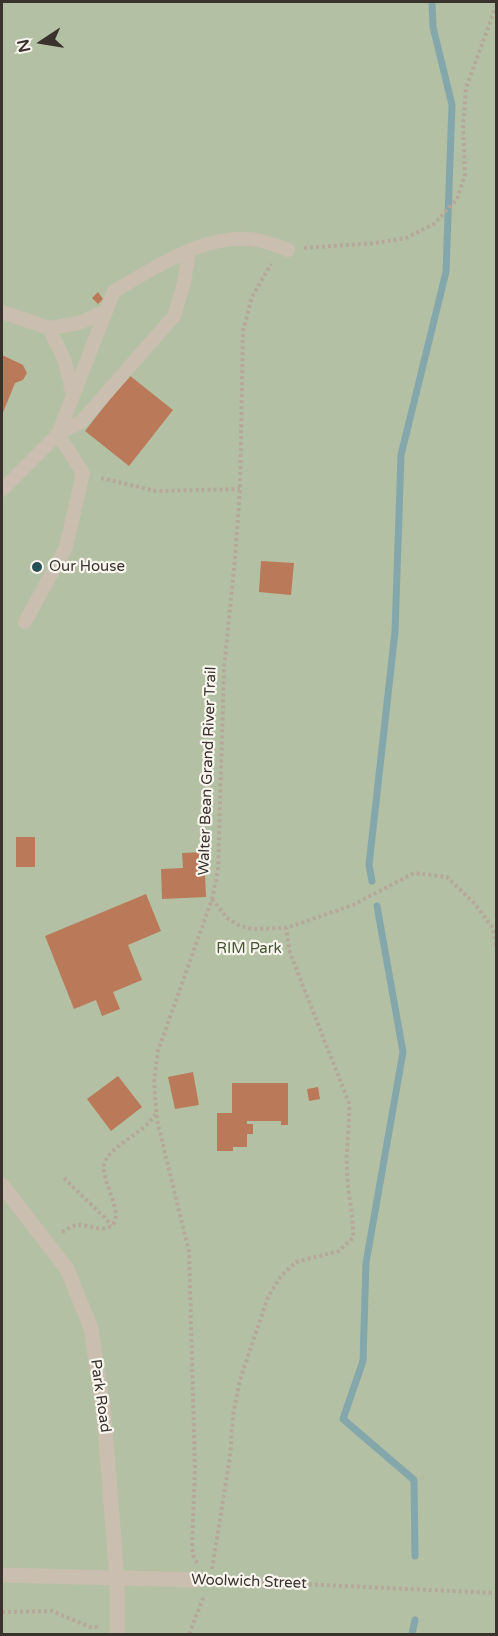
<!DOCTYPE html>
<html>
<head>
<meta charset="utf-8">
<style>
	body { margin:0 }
	#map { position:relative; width:498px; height:1636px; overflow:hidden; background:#f2ece3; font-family:"Varela Round",sans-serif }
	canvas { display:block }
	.frame { position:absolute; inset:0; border:3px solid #39322d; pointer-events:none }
	.north { position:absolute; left:12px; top:12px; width:60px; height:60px; -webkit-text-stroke:4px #f9f6ef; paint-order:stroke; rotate:258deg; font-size:16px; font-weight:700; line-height:24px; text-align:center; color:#39322d }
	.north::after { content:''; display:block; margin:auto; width:21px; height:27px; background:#39322d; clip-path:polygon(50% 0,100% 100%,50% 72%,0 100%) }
</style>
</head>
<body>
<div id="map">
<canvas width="498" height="1636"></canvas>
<div class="frame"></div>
<div class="north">N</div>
</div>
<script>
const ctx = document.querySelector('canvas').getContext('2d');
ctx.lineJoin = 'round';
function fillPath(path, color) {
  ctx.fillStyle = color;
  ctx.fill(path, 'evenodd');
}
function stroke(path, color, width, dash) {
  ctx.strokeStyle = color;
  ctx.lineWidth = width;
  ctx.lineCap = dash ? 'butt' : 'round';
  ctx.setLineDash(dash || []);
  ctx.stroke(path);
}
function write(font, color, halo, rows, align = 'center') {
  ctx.font = font + ' "Varela Round",sans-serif';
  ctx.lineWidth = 4.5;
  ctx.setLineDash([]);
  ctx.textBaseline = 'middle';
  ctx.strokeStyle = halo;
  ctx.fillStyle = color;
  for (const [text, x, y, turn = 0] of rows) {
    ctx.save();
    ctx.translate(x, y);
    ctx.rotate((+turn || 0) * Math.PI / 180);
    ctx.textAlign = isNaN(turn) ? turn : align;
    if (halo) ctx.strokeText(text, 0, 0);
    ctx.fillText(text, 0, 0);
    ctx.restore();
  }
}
const green = new Path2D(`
	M2 2H496V1634H2Z`);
const stream = new Path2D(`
	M372 881 369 865 395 632 401 455 446 272 452 105 433 27 432 2
	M377 906 403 1052 366 1263 363 1361 343 1419 414 1480 415 1556
	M412 1634 415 1620`);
const building = new Path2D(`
	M98 292 103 299 98 304 92 298Z
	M2 355 23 365 27 373 23 380 15 383 2 415Z
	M129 375 173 410 129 466 85 431Z
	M261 561 294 563 291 595 259 592Z
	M16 837H35V867H16Z
	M204 852 206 897 162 899 161 869 183 868 182 853Z
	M146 894 161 931 128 945 142 980 113 992 120 1009 102 1016 96 1000 74 1009 45 936Z
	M193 1072 199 1105 175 1109 168 1077Z
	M118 1076 142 1107 111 1131 87 1099Z
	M232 1083H288V1125H281V1121H247V1124H253V1134H247V1147H233V1151H217V1113H232Z
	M318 1087 320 1099 309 1101 307 1089Z`);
const path = new Path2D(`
	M304 248 376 243 406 238 434 224 457 199 465 175 463 129 466 88 496 6
	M101 478 156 491 240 489
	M212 899 227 918 238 925 252 929 286 928 353 905 414 873 447 877 474 903 493 928 496 947
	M64 1178 112 1225
	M62 1232C68 1229 73 1225 79 1225 89 1225 102 1232 111 1226 126 1216 101 1181 104 1165 106 1151 133 1137 143 1128 148 1124 152 1119 156 1114
	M197 1563 193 1555 192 1547 195 1468 189 1252 157 1120 154 1082 158 1051 212 899 218 871 224 669 235 558 240 489 243 331 252 297 271 264
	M212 1569 230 1457 233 1415 240 1380 268 1297 281 1276 296 1262 339 1251 353 1238C354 1215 347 1192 347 1168 346 1146 350 1125 349 1103L290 953 286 928
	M213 1580 496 1593
	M2 1612 52 1611 90 1627H98
	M189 1634 204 1596`);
const lane = new Path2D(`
	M2 312 49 328 79 323 106 311
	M49 328 65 361 73 396
	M2 490 58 434 114 291C157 267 205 232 257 240 267 242 278 246 288 250
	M25 622 66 547 83 473 58 434 81 422 174 316 184 283 189 251`);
const street = new Path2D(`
	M2 1185 67 1269 91 1328 104 1415 117 1578V1634
	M2 1575 197 1580`);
const markers = [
	[37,567,6,"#264f57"]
];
const poiNames = [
	["Our House",49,567]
];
const streetNames = [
	["Walter Bean Grand River Trail",208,771,-88],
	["Park Road",100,1396,82],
	["Woolwich Street",249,1582,2]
];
const parkNames = [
	["RIM Park",249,949]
];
fillPath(green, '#b4c0a4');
stroke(stream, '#84a7ac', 7);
fillPath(building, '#ba7958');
stroke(path, '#b5a89a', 4, [3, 3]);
stroke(lane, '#c9beaf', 14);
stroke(street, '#c9beaf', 15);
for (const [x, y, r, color] of markers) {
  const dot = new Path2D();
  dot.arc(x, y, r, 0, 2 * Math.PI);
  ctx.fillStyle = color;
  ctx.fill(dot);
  stroke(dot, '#f9f6ef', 2);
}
write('15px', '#39322d', '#f9f6ef', poiNames, 'left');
write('15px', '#39322d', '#f9f6ef', streetNames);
write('15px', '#455533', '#f9f6ef', parkNames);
</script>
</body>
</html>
